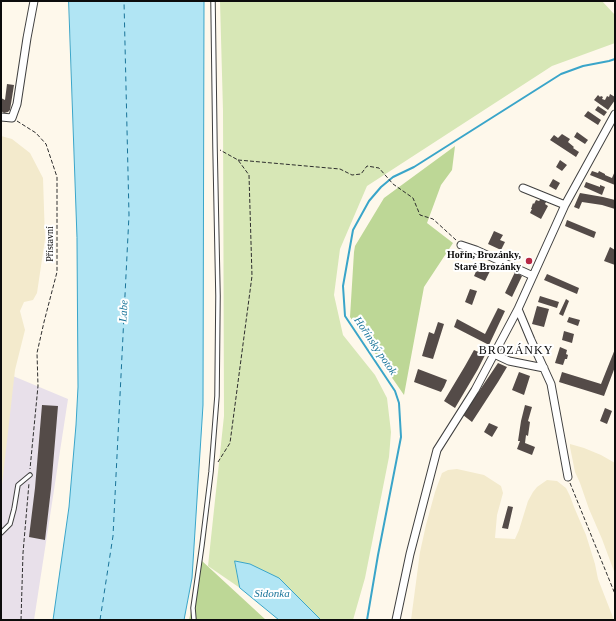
<!DOCTYPE html>
<html>
<head>
<meta charset="utf-8">
<style>
	body { margin:0 }
	#map { position:relative; width:616px; height:621px; overflow:hidden; background:#fef8eb; font-family:"Times New Roman",serif }
	canvas { display:block }
	.frame { position:absolute; inset:0; border:2px solid #0c0c0c; pointer-events:none }
</style>
</head>
<body>
<div id="map">
<canvas width="616" height="621"></canvas>
<div class="frame"></div>
</div>
<script>
const ctx = document.querySelector('canvas').getContext('2d');
ctx.lineJoin = 'round';
function fillPath(path, color) {
  ctx.fillStyle = color;
  ctx.fill(path, 'evenodd');
}
function stroke(path, color, width, dash) {
  ctx.strokeStyle = color;
  ctx.lineWidth = width;
  ctx.lineCap = dash ? 'butt' : 'round';
  ctx.setLineDash(dash || []);
  ctx.stroke(path);
}
function write(font, color, halo, rows, align = 'center') {
  ctx.font = font + ' "Times New Roman",serif';
  ctx.lineWidth = 4;
  ctx.setLineDash([]);
  ctx.textBaseline = 'middle';
  ctx.strokeStyle = halo;
  ctx.fillStyle = color;
  for (const [text, x, y, turn = 0] of rows) {
    ctx.save();
    ctx.translate(x, y);
    ctx.rotate((+turn || 0) * Math.PI / 180);
    ctx.textAlign = isNaN(turn) ? turn : align;
    if (halo) ctx.strokeText(text, 0, 0);
    ctx.fillText(text, 0, 0);
    ctx.restore();
  }
}
const industrial = new Path2D(`
	M1 371 68 399 34 620H1Z`);
const farmland = new Path2D(`
	M1 136 12 139 30 153 43 178 45 239 37 293 33 300 24 302 20 311 25 330 15 370 1 494Z
	M570 444 584 448 601 455 615 463V574L602 539 589 509 580 483 575 472 570 447Z
	M457 469 484 475 501 486 503 493 497 515 495 538 515 539 519 530 528 501 533 492 537 487 547 480 557 481 566 488 570 496 574 507 586 535 595 564 598 579 614 620H411L420 552 426 525 435 492 442 473 448 470Z`);
const green = new Path2D(`
	M220 1H602L615 15V43L552 66 367 186 340 249 334 295 343 335 375 375 387 398 391 432 389 457 365 578 353 620H321L235 562 240 588 208 566 224 416 223 111Z`);
const forest = new Path2D(`
	M455 146 452 170 441 185 427 223 453 243 424 287 404 395 350 317 354 252 355 246 384 198Z
	M202 561 266 620H189Z`);
const water = new Path2D(`
	M69 1H204L203 405 192 578 184 620H53L69 507 76 425 78 387 77 238Z
	M235 561 250 564 279 578 321 620H279L240 588Z`);
const stream = new Path2D(`
	M367 620 378 555 401 437 399 403 395 391 345 316 343 286 353 230 369 201 381 187 393 177 414 167 561 74 583 66 609 61 615 59`);
const ferry = new Path2D(`
	M100 620 113 536 129 215 124 1`);
const building = new Path2D(`
	M7 84 14 85 10 110 8 112 4 113 1 111V98L5 100Z
	M610 94 615 97V100L608 110 594 100 598 95 600 97 601 96 603 97 602 99 605 100 607 96 609 97Z
	M598 106 607 112 604 116 595 110Z
	M588 111 601 120 598 125 584 116Z
	M577 132 588 140 585 144 574 137Z
	M562 134 570 139 568 142 574 147 573 148 579 152 576 157 550 140 554 135 558 138Z
	M560 160 567 165 562 171 556 167Z
	M592 171 598 173 599 171 605 174V175L612 178 615 171V185L590 175Z
	M553 179 560 183 556 190 549 186Z
	M586 182 600 187V185L605 187 602 195 584 187Z
	M580 193 603 197 615 200V209L602 205 582 202 579 209 574 207Z
	M541 199 546 202 545 204 548 206 541 219 530 213 532 209H531L533 203 534 204 536 200 539 201Z
	M567 220 596 232 594 238 565 226Z
	M494 231 503 235 500 240 505 242 501 250 488 244Z
	M610 247 615 250V265L604 261Z
	M479 265 490 271 485 281 474 276Z
	M515 272 522 276 512 297 505 293Z
	M547 274 579 288 577 294 544 280Z
	M470 289 477 291 472 305 465 302Z
	M540 296 559 302 557 308 538 302Z
	M566 299 569 301 563 316 559 314Z
	M537 306 549 309 544 327 532 324Z
	M498 308 505 311 489 345 454 327 457 319 485 334Z
	M569 317 580 320 578 326 567 322Z
	M438 322 444 324 433 359 422 356 429 332 434 334Z
	M564 331 574 334 572 343 562 340Z
	M560 347 567 350 566 354 568 355 567 359H565L563 365 555 363Z
	M615 349V367L604 396 559 382 562 372 601 384Z
	M474 350 485 355 478 369 455 408 444 401 465 366Z
	M498 363 507 367 498 382 472 422 463 415Z
	M418 369 447 380 444 387 441 392 414 382Z
	M519 372 530 376 524 395 512 390Z
	M42 405 58 406 51 489 45 540 29 537 35 488Z
	M525 405 532 407 528 421 530 422 528 436 526 435 525 443 535 447 532 455 517 449 520 441H518L521 421Z
	M605 408 612 411 607 424 600 421Z
	M489 423 498 427 492 437 484 432Z
	M508 506 513 507 508 529 502 528Z`);
const path = new Path2D(`
	M17 121 36 133 46 144 57 177V272L44 322 37 353 38 386 30 469
	M238 160 340 169 352 175 361 174 367 166 379 168 393 184 413 198 420 215 433 219 456 240
	M218 462 230 443 252 276 249 175 238 160 220 150
	M570 483 615 594
	M21 620 23 553 29 483`);
const lane = new Path2D(`
	M1 533 10 524 14 509 18 485 30 475
	M194 620 193 608 202 545 211 472 217 396 218 296 215 147 213 1`);
const street = new Path2D(`
	M1 117 12 118 17 104 27 38 34 1
	M523 188 565 205
	M461 245 476 250 533 276
	M518 309 531 340 551 384 568 477
	M494 354 509 361 544 368
	M396 620 410 554 437 450 475 390 518 309 565 205 615 114`);
const markers = [
	[529,261,4,"#b72844"]
];
const streetNames = [
	["Přístavní",50,244,-90]
];
const poiNames = [
	["Hořín, Brozánky,",521,255],
	["Staré Brozánky",521,267]
];
const waterNames = [
	["Labe",124,311,-87],
	["Hořínský potok",375,346,56],
	["Sidonka",272,594]
];
const quarterNames = [
	["BROZÁNKY",516,351]
];
fillPath(industrial, '#e8e0ea');
fillPath(farmland, '#f3eacc');
fillPath(green, '#d7e7b6');
fillPath(forest, '#bdd796');
fillPath(water, '#b1e5f4');
stroke(water, '#3aa5c9', 1);
stroke(stream, '#3aa5c9', 2);
stroke(ferry, '#197499', 1, [5, 4]);
fillPath(building, '#544b48');
stroke(lane, '#3f3f3f', 5.5);
stroke(street, '#3f3f3f', 9);
stroke(path, '#2e2e2e', 1, [4, 2]);
stroke(lane, '#fff', 3.5);
stroke(street, '#fff', 7);
for (const [x, y, r, color] of markers) {
  const dot = new Path2D();
  dot.arc(x, y, r, 0, 2 * Math.PI);
  ctx.fillStyle = color;
  ctx.fill(dot);
  stroke(dot, '#fff', 1.5);
}
write('10px', '#0c0c0c', '#fff', streetNames);
write('bold 10px', '#0c0c0c', '#fff', poiNames, 'right');
write('italic 11px', '#197499', '#fff', waterNames);
ctx.letterSpacing = '1px';
write('12px', '#0c0c0c', '#fff', quarterNames);
ctx.letterSpacing = '0px';
</script>
</body>
</html>
